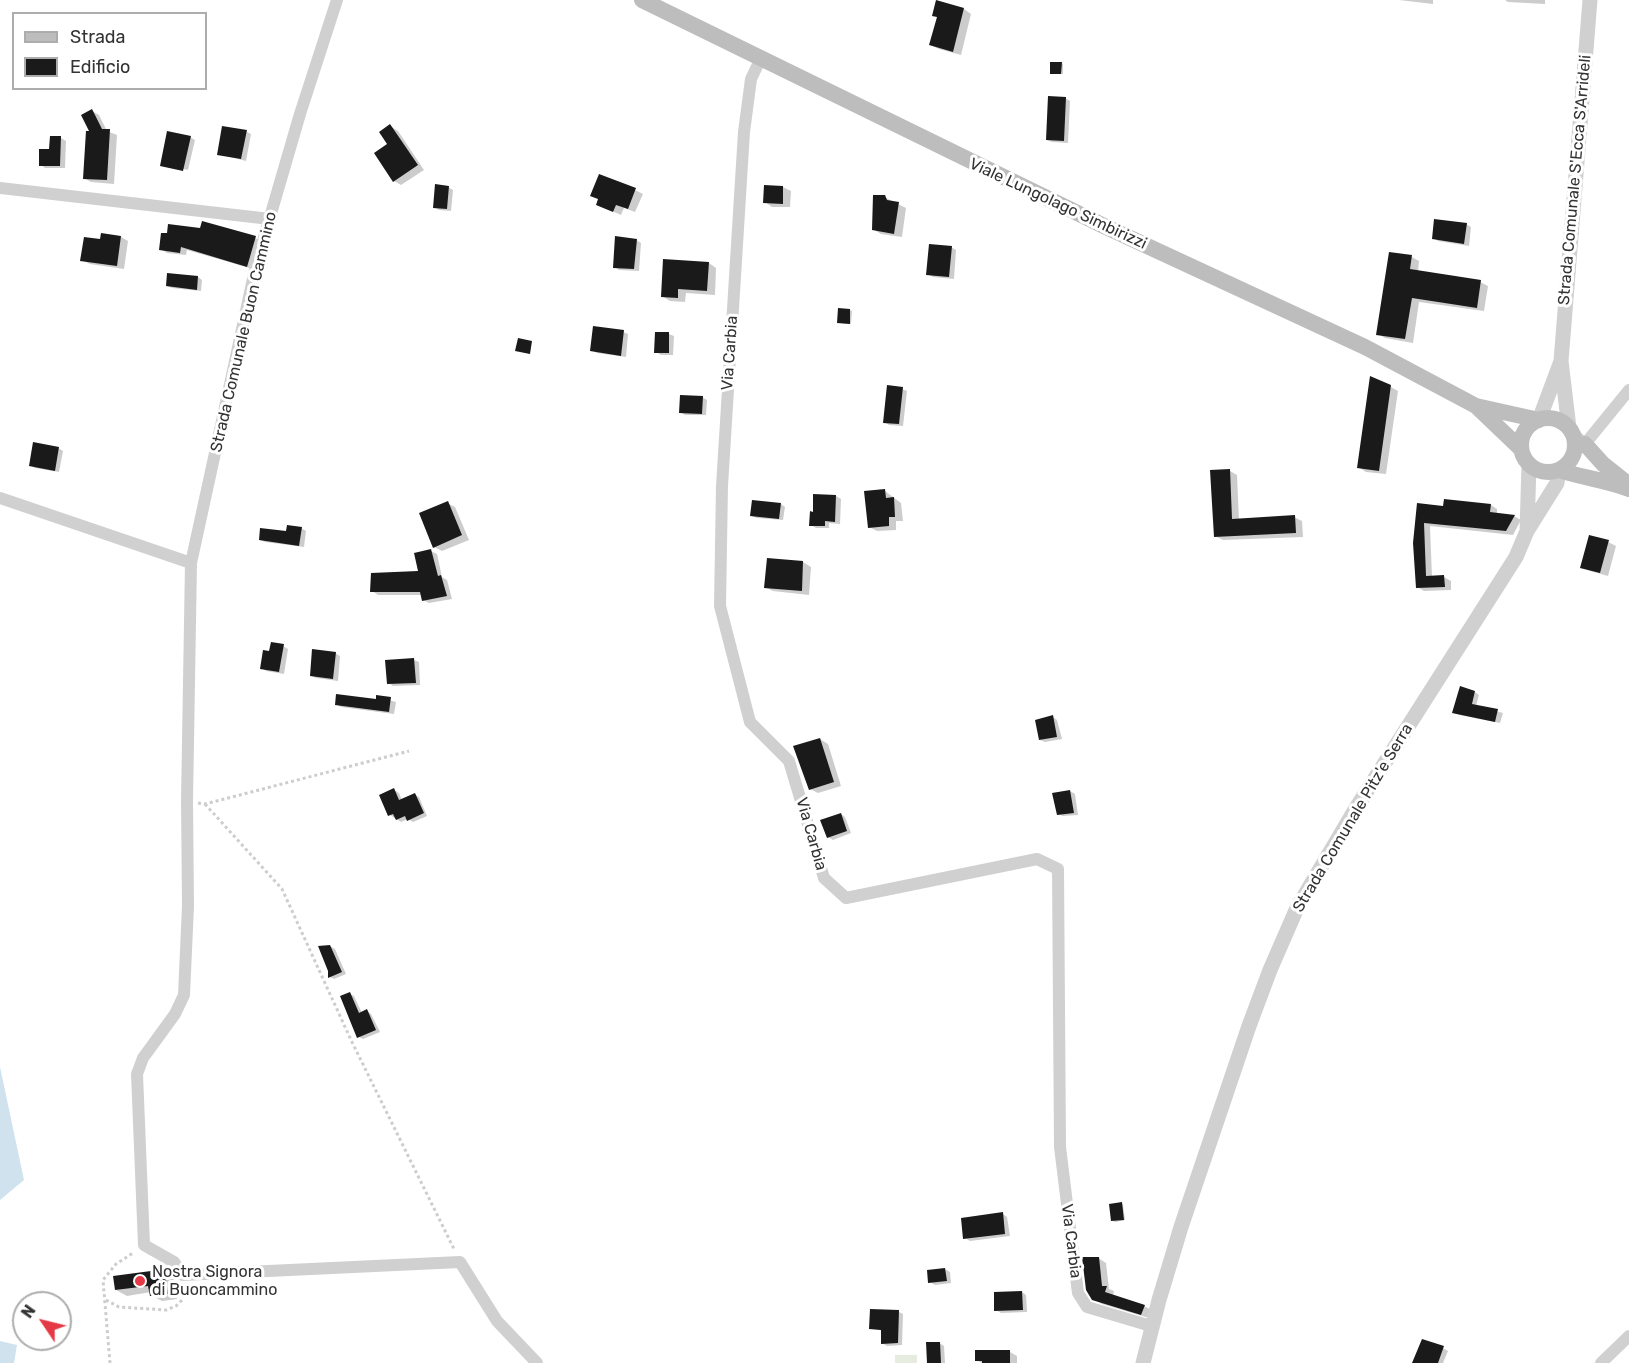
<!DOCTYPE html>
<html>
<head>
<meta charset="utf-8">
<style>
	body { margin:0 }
	#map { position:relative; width:1629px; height:1363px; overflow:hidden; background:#fff; font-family:Rubik,sans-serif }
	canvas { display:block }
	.legend { position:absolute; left:12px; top:12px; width:195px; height:78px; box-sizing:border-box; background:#fff; border:2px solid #adadad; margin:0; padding:8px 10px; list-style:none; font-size:18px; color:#333 }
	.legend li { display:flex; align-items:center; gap:12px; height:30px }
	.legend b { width:30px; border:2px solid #adadad }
	.north { position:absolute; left:12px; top:1291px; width:60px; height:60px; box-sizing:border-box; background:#fff; border:2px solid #adadad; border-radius:50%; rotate:305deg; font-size:16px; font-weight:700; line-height:24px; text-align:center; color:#333 }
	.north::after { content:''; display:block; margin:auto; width:21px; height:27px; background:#e63946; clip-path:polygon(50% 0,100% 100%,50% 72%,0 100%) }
</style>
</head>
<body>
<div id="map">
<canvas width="1629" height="1363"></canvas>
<ul class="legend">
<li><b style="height:8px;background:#bdbdbd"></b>Strada</li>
<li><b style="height:16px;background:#1a1a1a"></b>Edificio</li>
</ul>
<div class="north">N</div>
</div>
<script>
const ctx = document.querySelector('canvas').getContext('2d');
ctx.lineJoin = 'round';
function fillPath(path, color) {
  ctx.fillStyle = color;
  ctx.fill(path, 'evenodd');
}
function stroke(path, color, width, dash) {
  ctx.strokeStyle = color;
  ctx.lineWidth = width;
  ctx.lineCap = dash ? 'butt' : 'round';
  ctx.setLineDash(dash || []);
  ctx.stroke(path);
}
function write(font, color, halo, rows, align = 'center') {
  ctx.font = font + ' Rubik,sans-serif';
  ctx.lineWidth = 6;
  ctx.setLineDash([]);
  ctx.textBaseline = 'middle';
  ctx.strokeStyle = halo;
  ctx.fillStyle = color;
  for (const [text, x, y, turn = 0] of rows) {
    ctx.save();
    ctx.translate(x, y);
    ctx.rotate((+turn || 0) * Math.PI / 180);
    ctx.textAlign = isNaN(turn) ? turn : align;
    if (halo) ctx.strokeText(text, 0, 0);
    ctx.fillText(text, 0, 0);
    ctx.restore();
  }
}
const green = new Path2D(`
	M895 1355H917V1363H895Z`);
const water = new Path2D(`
	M0 1067 24 1180 0 1200Z
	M0 1341 17 1345 14 1363H0Z`);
const shadow = new Path2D(`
	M1399 0H1433V4Z
	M1505 0H1545V4L1508 2Z
	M937 2 964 9 971 14 961 55 939 49 931 45 938 18Z
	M1061 63 1063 64V74L1051 73Z
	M1065 98 1070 101 1068 143 1052 142 1047 140Z
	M92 111 99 115 107 131 117 135 114 184 91 182 84 178Z
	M390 126 398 131 424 170 401 185 394 181 389 145Z
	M247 132 251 134 246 161 218 154Z
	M51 137 61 138 66 141 65 168H45L41 165 51 151Z
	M190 137 195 140 188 170 165 165Z
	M448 187 453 190 451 211 439 210 434 207Z
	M783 187 791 191 790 207H772L765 202Z
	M635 190 643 194 635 212 624 208 621 215 605 208Z
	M884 197 906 208 902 237 881 234 873 229Z
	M1466 224 1471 227 1469 246 1438 241 1434 238Z
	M121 237 128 241 124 269 90 264 82 260 101 241Z
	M255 238 261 241 253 269 187 250 186 255 167 253 161 249Z
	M636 240 641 243 639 271 619 270 615 267Z
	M951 247 956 250 954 279 933 277 928 274Z
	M1390 253 1412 257 1419 261 1418 272 1480 282 1488 286 1484 311 1419 302 1413 343 1385 338 1378 334Z
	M709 263 716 268 715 295 686 293 685 302 670 301 662 296Z
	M198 277 202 280 201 291 172 288 167 286Z
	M850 310 852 311 851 324 840 323Z
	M623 332 628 334 626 357 597 353 592 350Z
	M669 334 674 336 673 355H661L656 352Z
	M1391 387 1398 391 1386 474 1366 472 1358 467Z
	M902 389 907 391 903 426 889 425 884 422Z
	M702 397 707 400 706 415H685L680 412Z
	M58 448 63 451 59 472 35 468 31 465Z
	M1230 471 1237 475 1239 520 1294 517 1302 521 1303 537 1223 540 1215 536Z
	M885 491 901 503 903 521H896V530L877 531 869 527Z
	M815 495 836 496 841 499 840 524 829 523V528H816L811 525 814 513Z
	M447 503 455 507 469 540 442 551 434 547Z
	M781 504 785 507 783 520 757 518 752 516Z
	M1419 505 1444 508 1491 505 1497 509V515L1514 516 1521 520 1513 535 1430 526 1432 577H1444L1451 581V590L1424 591 1417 587Z
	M301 528 306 531 304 547 265 542 260 540Z
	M1608 542 1616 546 1608 576 1590 571 1582 567Z
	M431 551 437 554 442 577 447 580 452 599 429 603 423 600 422 595H378L372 591 420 573Z
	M803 562 811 567 809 595 773 591 765 587Z
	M283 646 288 649 284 674 266 671 262 668 270 653Z
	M335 653 340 656 338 681 316 678 312 676Z
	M414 660 419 662 420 685 393 686 389 683Z
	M1475 692 1479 695 1476 706 1503 713 1500 723 1459 715 1454 713Z
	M378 697 396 702 394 714 341 707 336 704 377 701Z
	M1053 717 1057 720 1062 739 1045 742 1040 740Z
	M820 739 828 744 841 786 818 793 810 789Z
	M394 790 399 793 402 800 414 794 419 797 427 816 413 822 408 819 401 822 390 815Z
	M1070 791 1075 794 1078 815 1063 816 1058 814Z
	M841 814 845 817 851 833 833 840 828 837Z
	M330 946 335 949 346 974 334 979 330 977Z
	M350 994 354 996 362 1013 367 1011 371 1014 380 1032 363 1039 359 1037Z
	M1121 1204 1123 1205 1125 1220 1115 1222 1113 1221Z
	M1003 1214 1007 1217 1010 1236 970 1241 965 1238Z
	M1098 1258 1106 1263 1109 1289 1114 1291 1113 1296 1144 1306 1152 1310 1149 1318 1102 1304 1093 1299Z
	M945 1269 950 1272 951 1283 935 1285 930 1282Z
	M151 1273 155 1275 164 1274 175 1280 177 1299 162 1301 151 1295V1292L127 1296 116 1290Z
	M1022 1292 1026 1295 1027 1312 1001 1313 996 1310Z
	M899 1312 903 1314 902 1345 887 1346 882 1343 883 1331 871 1328Z
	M939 1343 944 1346 945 1363H929Z
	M1443 1348 1448 1351 1443 1363H1414Z
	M1010 1352 1017 1356V1363H982L976 1360Z`);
const building = new Path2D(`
	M936 0 964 8 953 52 929 45 937 17 932 16Z
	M1050 62H1062L1061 74H1050Z
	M1048 96 1066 97 1064 141 1046 140Z
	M92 109 102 129H110L107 180 83 179 86 131H89L81 115Z
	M390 124 418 165 393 182 374 153 387 144 379 132Z
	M222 126 247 130 241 159 217 155Z
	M167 131 191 136 183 171 160 166Z
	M50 136H61L60 166H39V149H49Z
	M599 174 636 188 628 209 616 205 613 212 596 205 598 199 590 196Z
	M435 184 449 186 447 209 433 208Z
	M764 185 783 186V204L763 203Z
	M873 195H885L887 200 899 202 894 234 872 230Z
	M1434 219 1467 223 1464 244 1432 239Z
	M202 221 256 236 247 267 181 247 180 253 159 250 161 233H167L168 224 200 228Z
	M101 233 121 236 117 266 80 261 84 237 100 239Z
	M615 236 637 239 634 269 613 268Z
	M929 244 952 246 949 277 926 275Z
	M1389 252 1412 255 1410 269 1481 280 1477 308 1412 298 1405 339 1376 335Z
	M663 259 709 262 707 291 678 289V298L661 297Z
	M167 273 198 276 197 290 166 286Z
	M838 308 850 309V324L837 323Z
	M593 326 624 330 621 356 590 351Z
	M655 332H669V353H654Z
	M518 338 532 341 530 354 515 351Z
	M1370 376 1391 385 1379 471 1357 468Z
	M887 385 903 387 899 424 883 423Z
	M680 395 703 396 702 414 679 413Z
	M33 442 59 447 55 471 29 466Z
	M1230 469 1232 519 1295 515 1296 533 1214 537 1210 470Z
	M885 489 886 498 894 497 895 517H889V526L868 528 864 491Z
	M813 494 836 495 835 522 825 521V526H809L810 511 813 512Z
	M1444 499 1491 504 1490 512 1515 515 1506 531 1424 523 1426 576 1444 575 1445 587 1416 588 1413 543 1417 503 1443 506Z
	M752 500 781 503 779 519 750 516Z
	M448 501 462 535 433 548 419 513Z
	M287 525 302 527 299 546 259 540 260 528 286 531Z
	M1589 535 1609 540 1600 573 1580 568Z
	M431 549 438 576 441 575 447 596 422 601 420 592H370L371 573 418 571 414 553Z
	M767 558 803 561 802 591 764 588Z
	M271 642 284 644 279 672 260 669 263 650 269 651Z
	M312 649 336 652 333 679 310 676Z
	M414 658 416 683 387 684 385 660Z
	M1460 686 1475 691 1472 704 1498 709 1495 722 1452 713Z
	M336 694 376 699V695L391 697 389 712 335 705Z
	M1053 715 1057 737 1039 740 1035 720Z
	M820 738 834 782 809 790 793 746Z
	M394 788 399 800 415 793 424 813 407 821 405 816 396 820 393 814 388 816 379 795Z
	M1070 790 1074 813 1057 815 1052 793Z
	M841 813 847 831 827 838 820 820Z
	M330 945 342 972 328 978V971L318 946Z
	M350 992 359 1013 367 1009 376 1030 357 1038 340 996Z
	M1122 1202 1124 1220 1111 1221 1109 1204Z
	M1003 1212 1005 1234 963 1239 961 1218Z
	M1082 1257H1099L1102 1286H1107L1105 1292 1145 1305 1141 1315 1092 1300 1086 1290Z
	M945 1268 947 1281 928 1283 927 1270Z
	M151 1271 152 1274 165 1272 168 1294 150 1296 148 1286 115 1290 113 1276Z
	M1022 1291 1023 1310 994 1311V1292Z
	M870 1309 899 1310 898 1343 881 1344V1330L869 1329Z
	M1422 1339 1444 1346 1438 1363H1412Z
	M926 1342H940L941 1363H927Z
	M975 1350H1010V1363H982V1361H975Z`);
const path = new Path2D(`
	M198 803 205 804 409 751
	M205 804 282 889 351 1040 454 1249
	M106 1300 119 1307 166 1310 176 1306 182 1300V1287
	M110 1363 103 1280 116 1264 133 1253`);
const minor = new Path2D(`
	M337 0 300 114 256 265 191 563 187 801 188 906 184 995 175 1014 143 1058 137 1074 144 1245 174 1262 183 1275 460 1262 497 1321 537 1363
	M761 58 751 79 744 132 722 486 720 606 750 722 789 761 824 878 846 898 1037 859 1058 869 1060 1147 1078 1293 1087 1307 1151 1326
	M0 188 270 219
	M1574 435 1585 444 1629 390
	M0 498 191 563
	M1601 1363 1629 1336`);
const tertiary = new Path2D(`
	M1561 361 1569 428
	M1539 420 1561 361 1590 0
	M1527 531 1529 464
	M1143 1363 1159 1300 1181 1227 1249 1026 1270 970 1297 908 1356 808 1516 557 1527 531 1557 483 1559 470`);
const secondary = new Path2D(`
	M642 0 1104 226 1365 347 1476 406 1521 449
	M1476 406 1539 420
	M1521 445a27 27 0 1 1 54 0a27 27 0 1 1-54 0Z
	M1585 444 1603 464 1628 484
	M1559 470C1583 478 1606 480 1629 489`);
const markers = [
	[140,1281,6,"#e63946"]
];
const streetNames = [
	["Strada Comunale S'Ecca S'Arrideli",1575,180,-85],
	["Viale Lungolago Simbirizzi",1058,204,25],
	["Strada Comunale Buon Cammino",244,332,-77],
	["Via Carbia",730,353,-86],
	["Strada Comunale Pitz'e Serra",1353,818,-59],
	["Via Carbia",811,834,74],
	["Via Carbia",1071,1241,83]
];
const poiNames = [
	["Nostra Signora",152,1272],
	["di Buoncammino",152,1290]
];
fillPath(green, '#e6ecdf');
fillPath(water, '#cfe2ee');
fillPath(shadow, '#0003');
fillPath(building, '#1a1a1a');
stroke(path, '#cdcdcd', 3, [3, 3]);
stroke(minor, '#d0d0d0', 12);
stroke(tertiary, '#d0d0d0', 15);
stroke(secondary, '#bdbdbd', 16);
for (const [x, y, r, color] of markers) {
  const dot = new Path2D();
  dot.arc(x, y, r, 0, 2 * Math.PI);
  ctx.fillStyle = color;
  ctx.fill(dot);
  stroke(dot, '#fff', 2);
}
write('16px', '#333', '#fff', streetNames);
write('16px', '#333', '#fff', poiNames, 'left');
</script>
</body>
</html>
